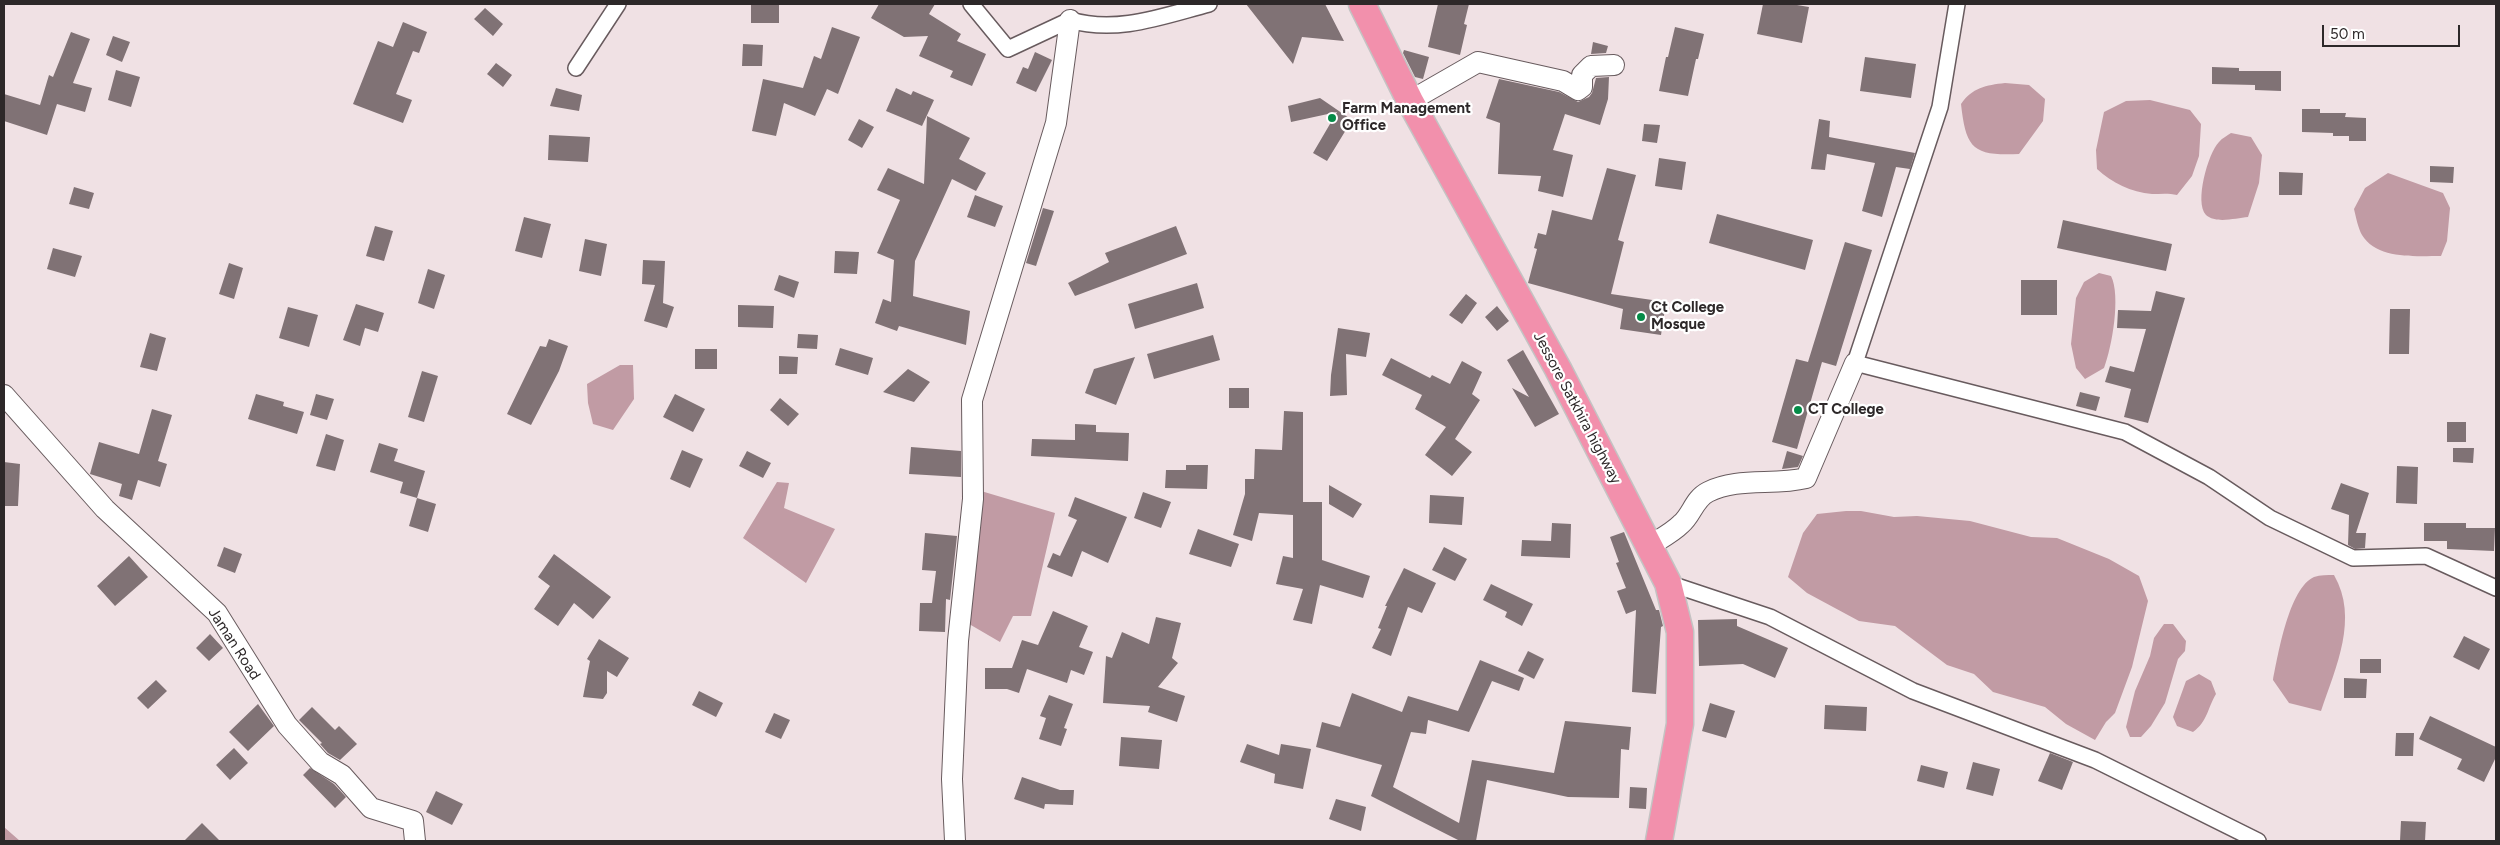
<!DOCTYPE html>
<html>
<head>
<meta charset="utf-8">
<style>
	body { margin:0 }
	#map { position:relative; width:2500px; height:845px; overflow:hidden; background:#f0e1e4; font-family:Figtree,sans-serif }
	canvas { display:block }
	.frame { position:absolute; inset:0; border:5px solid #2d2829; pointer-events:none }
	.scale { position:absolute; left:2322px; top:25px; width:138px; height:22px; box-sizing:border-box; border:2px solid #2d2829; border-top:0; padding-left:6px; font-size:15px; line-height:18px; white-space:nowrap; color:#2d2829; -webkit-text-stroke:4px #fff; paint-order:stroke }
</style>
</head>
<body>
<div id="map">
<canvas width="2500" height="845"></canvas>
<div class="frame"></div>
<div class="scale">50 m</div>
</div>
<script>
const ctx = document.querySelector('canvas').getContext('2d');
ctx.lineJoin = 'round';
function fillPath(path, color) {
  ctx.fillStyle = color;
  ctx.fill(path, 'evenodd');
}
function stroke(path, color, width, dash) {
  ctx.strokeStyle = color;
  ctx.lineWidth = width;
  ctx.lineCap = dash ? 'butt' : 'round';
  ctx.setLineDash(dash || []);
  ctx.stroke(path);
}
function write(font, color, halo, rows, align = 'center') {
  ctx.font = font + ' Figtree,sans-serif';
  ctx.lineWidth = 4.5;
  ctx.setLineDash([]);
  ctx.textBaseline = 'middle';
  ctx.strokeStyle = halo;
  ctx.fillStyle = color;
  for (const [text, x, y, turn = 0] of rows) {
    ctx.save();
    ctx.translate(x, y);
    ctx.rotate((+turn || 0) * Math.PI / 180);
    ctx.textAlign = isNaN(turn) ? turn : align;
    if (halo) ctx.strokeText(text, 0, 0);
    ctx.fillText(text, 0, 0);
    ctx.restore();
  }
}
const water = new Path2D(`
	M2005 83 2029 85 2045 99 2043 121 2019 154C1973 156 1966 149 1961 104 1972 88 1986 85 2005 83Z
	M2150 100 2190 110 2201 124 2199 156 2192 176 2177 195C2169 193 2160 194 2152 194 2131 192 2112 183 2097 169L2096 150 2104 112 2126 101Z
	M2231 133 2251 137 2262 155 2259 183 2248 217C2236 218 2216 224 2206 215 2194 203 2208 153 2219 142 2222 138 2227 136 2231 133Z
	M2388 173 2443 193 2450 208 2447 241 2441 256C2417 256 2377 260 2362 235 2358 228 2356 217 2354 209L2365 188Z
	M2099 273 2111 276C2121 296 2112 347 2104 368L2085 379 2076 368 2071 344 2076 298 2084 282Z
	M620 365H633L634 399 613 430 593 424 588 403 587 384Z
	M777 482 789 483 784 508 835 529 806 583 743 538Z
	M981 491 1055 513 1031 616H1013L1000 642 964 621Z
	M1846 511H1861L1894 517 1917 516 1970 521 2031 537 2057 538 2109 559 2139 576 2148 601 2132 667 2115 713 2106 722 2095 740 2066 724 2045 707 1993 692 1974 674 1947 665 1895 626 1859 621 1807 593 1788 577 1803 533 1817 514Z
	M2334 575C2359 618 2336 667 2321 711L2289 703 2273 680C2278 655 2289 588 2314 577 2320 575 2328 575 2334 575Z
	M2164 624H2173L2186 641 2185 651 2178 659 2165 703 2151 726 2141 737H2130L2126 727 2135 691 2150 656 2154 638Z
	M2199 674 2211 681 2216 694C2207 709 2208 721 2193 732L2177 726 2173 717 2186 681Z
	M4 827 20 841H4Z`);
const building = new Path2D(`
	M751 4H779V23H751Z
	M879 4H935L929 14 961 34 957 41 986 54 972 86 950 77 953 71 919 56 928 36 904 37 871 18Z
	M1246 4H1325L1344 41 1302 37 1293 64Z
	M1438 4H1469L1464 24 1467 25 1460 55 1428 47Z
	M1763 4H1791L1809 7 1802 43 1757 34Z
	M485 8 503 24 493 36 474 19Z
	M403 22 427 32 419 53 413 51 396 94 412 100 403 123 353 104 378 41 393 47Z
	M832 27 860 37 838 94 827 89 815 116 784 103 776 136 752 131 763 79 803 88 814 56 821 59Z
	M1675 27 1704 34 1698 59H1696L1688 96 1659 91 1666 57H1668Z
	M71 32 90 39 73 83 92 88 85 112 57 104 47 135 4 121V94L40 105 49 75 53 77Z
	M113 36 130 42 122 62 106 55Z
	M1593 42 1608 46 1606 53 1591 54Z
	M743 44 763 45 762 66H742Z
	M1404 50 1429 57 1423 79 1415 77 1403 53Z
	M1035 52 1052 60 1036 92 1016 83 1023 67 1028 69Z
	M1865 57 1916 64 1911 98 1860 91Z
	M496 63 512 75 503 87 487 74Z
	M2212 67 2239 68V71H2281V91L2255 90V85L2212 84Z
	M116 70 140 77 131 107 108 100Z
	M1609 77 1608 99 1600 125 1565 114 1553 150 1573 155 1563 197 1538 191 1541 176 1498 174 1500 123 1486 118 1499 79 1559 92 1578 102 1589 97 1592 93 1596 78Z
	M556 88 582 95 579 111 550 106Z
	M896 88 911 95 913 91 934 100 922 126 886 111Z
	M1320 98 1352 120 1327 161 1313 153 1337 112 1291 122 1288 106Z
	M2302 109H2320V113H2346L2345 117 2366 118V141H2349V136H2333V133L2302 132Z
	M927 116 970 138 959 159 986 173 976 191 952 179 915 261 913 296 970 311 966 345 899 326 897 331 875 323 883 299 891 302 894 260 877 253 900 200 877 190 888 168 924 184Z
	M859 119 874 127 862 148 848 140Z
	M1819 119 1830 121 1829 137 1915 153 1910 169 1896 167 1882 217 1862 211 1875 163 1827 154 1825 170 1811 169Z
	M1644 124 1660 125 1657 143 1642 141Z
	M549 135 590 137 588 162 548 160Z
	M1659 158 1686 162 1682 190 1655 186Z
	M2430 166 2454 167 2453 183 2430 182Z
	M1607 168 1636 175 1618 240 1624 242 1611 294 1666 302 1661 335 1620 329 1623 309 1528 283 1537 249 1534 248 1538 233 1546 235 1552 210 1592 220Z
	M2279 172 2303 173 2302 195H2279Z
	M74 187 94 193 89 209 69 204Z
	M975 195 1003 206 995 227 967 217Z
	M1043 208 1054 211 1036 266 1026 263Z
	M1717 214 1813 240 1805 270 1709 243Z
	M524 217 551 224 542 258 515 251Z
	M2063 220 2172 244 2166 271 2057 248Z
	M375 226 393 231 384 261 366 256Z
	M1176 226 1187 254 1075 296 1068 283 1109 262 1105 253Z
	M585 239 607 244 601 276 579 271Z
	M1845 242 1872 250 1836 366 1822 362 1797 449 1772 442 1796 359 1808 362Z
	M53 248 82 256 75 277 47 269Z
	M835 251 859 252 857 274 834 273Z
	M643 260 665 261 663 303 674 307 667 328 644 321 655 285 642 284Z
	M229 263 243 268 234 299 219 294Z
	M428 269 445 275 434 309 418 303Z
	M779 275 799 282 794 298 774 290Z
	M2021 280H2057V315H2021Z
	M1197 283 1204 308 1135 329 1128 304Z
	M2156 291 2185 298 2148 423 2124 417 2131 389 2105 382 2110 366 2134 372 2146 329 2117 328 2118 310 2151 311Z
	M1466 294 1477 303 1462 324 1449 315Z
	M356 304 384 313 378 332 365 328 360 346 343 340Z
	M738 305 774 306 773 328 738 327Z
	M1497 306 1509 321 1497 331 1485 317Z
	M288 307 318 315 309 347 279 338Z
	M2390 309H2410L2409 354H2389Z
	M1338 328 1370 333 1366 357 1346 354 1347 395 1330 396 1331 375Z
	M150 333 166 338 157 371 140 367Z
	M798 334 818 335 817 349 797 348Z
	M1213 335 1220 360 1154 379 1147 354Z
	M549 339 568 346 559 371 531 425 507 414 540 346 546 347Z
	M840 348 873 358 868 375 835 365Z
	M695 349H717V369H695Z
	M1523 350 1559 414 1535 427 1512 388 1529 397 1507 360Z
	M779 356 798 357 797 374H779Z
	M1135 357 1116 405 1085 393 1094 369Z
	M1391 358 1430 378 1432 375 1450 384 1462 361 1482 372 1472 394 1480 400 1455 439 1472 452 1452 476 1425 455 1446 427 1415 409 1422 395 1382 375Z
	M908 369 930 382 914 402 883 392Z
	M422 371 438 376 424 422 408 417Z
	M1229 388H1249V408H1229Z
	M2080 392 2100 397 2096 411 2076 406Z
	M256 394 284 402 283 406 304 412 297 434 248 419Z
	M316 394 334 399 327 420 310 415Z
	M675 394 705 409 693 432 663 417Z
	M780 398 799 414 788 426 770 410Z
	M152 409 172 415 158 461 167 464 160 487 138 480 132 500 119 496 122 484 90 474 99 442 139 454Z
	M1284 411 1303 412V502H1322V560L1370 576 1363 598 1320 585 1312 624 1293 620 1303 589 1276 584 1283 556 1293 558V515L1259 513 1252 541 1233 535 1245 494V479H1254L1255 449 1282 450Z
	M2447 422H2466V442H2447Z
	M1075 424 1096 425V432L1129 433 1128 461 1031 456 1032 439 1075 440Z
	M326 434 344 440 335 471 316 466Z
	M379 443 398 449 394 461 425 471 417 498 400 493 403 482 370 472Z
	M911 447 961 451V477L909 474Z
	M2453 448H2474L2473 463 2453 462Z
	M682 450 703 459 690 488 670 479Z
	M747 451 771 463 763 478 739 466Z
	M1787 451 1803 456 1798 467 1782 469Z
	M4 462 20 464 18 506H4Z
	M1186 465H1208L1207 489 1165 488 1166 470H1186Z
	M2397 466 2418 467 2417 504 2396 503Z
	M2341 483 2369 493 2356 533H2366L2365 548 2355 549 2348 545 2349 515 2331 509Z
	M1329 485 1362 504 1353 518 1329 504Z
	M1143 492 1171 502 1161 528 1134 518Z
	M1430 495 1464 497 1462 525 1429 523Z
	M1075 497 1127 517 1108 563 1082 551 1072 577 1047 567 1053 553 1060 556 1077 520 1068 516Z
	M417 498 436 504 428 532 409 526Z
	M1552 523 1571 524 1570 558 1521 556 1522 540 1551 541Z
	M2424 523H2466V528H2495L2494 551 2447 549V541H2424Z
	M1198 529 1239 544 1231 567 1189 554Z
	M1624 532 1656 610H1659L1663 626 1661 627 1656 694 1632 692 1636 610 1626 614 1617 591 1626 588 1616 563 1619 562 1610 537Z
	M925 533 957 536 950 600 946 599 945 632 919 631 920 603H932L936 571 922 570Z
	M224 547 242 554 235 573 217 566Z
	M1444 547 1467 559 1455 581 1432 570Z
	M554 554 611 597 593 619 574 603 558 626 534 609 550 586 538 577Z
	M129 556 148 577 115 606 97 586Z
	M1404 568 1436 583 1422 613 1408 607 1391 656 1372 648 1381 629 1378 628 1387 606H1385Z
	M1491 584 1533 604 1522 626 1505 617 1507 612 1483 600Z
	M1053 611 1088 626 1079 647 1093 652 1084 675 1071 670 1067 683 1027 669 1019 693 1007 689H985V668H1012L1022 640 1038 645Z
	M1156 617 1181 623 1172 658 1178 663 1158 687 1185 696 1177 722 1148 712 1150 706 1103 703 1106 656 1112 658 1122 632 1149 644Z
	M1737 619V626L1788 648 1775 678 1743 664 1699 666 1698 620Z
	M210 634 223 648 209 661 196 648Z
	M2464 636 2490 649 2479 670 2453 657Z
	M599 639 629 658 617 677 607 671V693L603 699 583 697 590 661 587 659Z
	M1528 651 1544 659 1534 679 1518 671Z
	M2360 659H2381V673H2360Z
	M1480 660 1524 678 1519 691 1492 681 1469 732 1428 720 1426 734 1411 732 1393 787 1459 823 1472 760 1554 773 1565 721 1631 727 1629 750 1621 749 1619 798 1568 797 1487 780 1476 841H1460L1371 796 1382 765 1316 747 1322 722 1340 727 1352 693 1402 712 1408 696 1458 711Z
	M2344 678 2367 679 2366 698H2344Z
	M156 680 167 691 148 709 137 698Z
	M699 691 723 703 716 717 692 705Z
	M1049 695 1073 704 1064 728 1067 729 1061 746 1039 739 1046 718 1040 716Z
	M1710 703 1735 711 1726 738 1702 731Z
	M258 704 274 726 248 751 229 732Z
	M1825 705 1867 707 1866 731 1824 729Z
	M312 707 335 730 339 726 357 744 340 760 328 753 320 744 322 743 299 720Z
	M774 713 790 720 781 739 765 732Z
	M2430 716 2496 747V757L2484 782 2457 769 2462 759 2419 739Z
	M2396 733H2414L2413 756H2395Z
	M1121 737 1162 740 1159 769 1119 766Z
	M1247 744 1279 755 1281 744 1311 749 1303 789 1274 783 1275 774 1240 762Z
	M234 748 248 763 230 780 216 765Z
	M2050 753 2073 762 2062 790 2038 781Z
	M1973 762 2000 769 1993 796 1966 789Z
	M1921 765 1948 772 1944 788 1917 781Z
	M310 768 334 784 346 797 335 808 303 775Z
	M1022 777 1060 790H1074L1073 805 1045 804 1044 809 1014 799Z
	M1630 787 1647 788 1646 809 1629 808Z
	M436 791 463 804 452 825 426 812Z
	M1336 799 1366 807 1361 831 1329 819Z
	M2401 821 2426 822 2425 841H2400Z
	M202 823 220 841H184Z`);
const street = new Path2D(`
	M971 4 1008 49 1070 20C1117 34 1163 16 1209 4
	M1957 4 1940 107 1855 363 2125 432 2209 477 2270 518 2353 558 2426 556 2496 588
	M576 68 618 4
	M1668 583 1770 617 1913 691 2095 760 2258 841`);
const secondary = new Path2D(`
	M1410 101 1478 62 1563 81 1578 90 1582 87V75L1591 66 1614 65
	M4 395 105 509 217 613 287 725 320 762 342 775 371 808 413 821 415 841
	M1649 546C1660 539 1672 533 1681 524 1692 515 1694 499 1708 492 1738 477 1773 486 1806 478L1855 363
	M955 841 952 779 958 641 973 499 972 400 1056 123 1070 20`);
const highway = new Path2D(`
	M1362 4 1410 101 1558 369 1668 583 1680 632V724L1659 841`);
const markers = [
	[1332,118,5,"#058b48"],
	[1641,317,5,"#058b48"],
	[1798,410,5,"#058b48"]
];
const poiNames = [
	["Farm Management",1342,109],
	["Office",1342,126],
	["Ct College",1651,308],
	["Mosque",1651,325],
	["CT College",1808,410]
];
const streetNames = [
	["Jessore Satkhira highway",1577,408,62],
	["Jaman Road",234,644,57]
];
fillPath(water, '#c19ba4');
fillPath(building, '#807275');
stroke(street, '#685b5e', 18);
stroke(secondary, '#685b5e', 22);
stroke(highway, '#c4c3c3', 29);
stroke(street, '#fff', 15);
stroke(secondary, '#fff', 20);
stroke(highway, '#f290ac', 26);
for (const [x, y, r, color] of markers) {
  const dot = new Path2D();
  dot.arc(x, y, r, 0, 2 * Math.PI);
  ctx.fillStyle = color;
  ctx.fill(dot);
  stroke(dot, '#fff', 2);
}
write('bold 15px', '#2d2829', '#fff', poiNames, 'left');
write('15px', '#2d2829', '#fff', streetNames);
</script>
</body>
</html>
